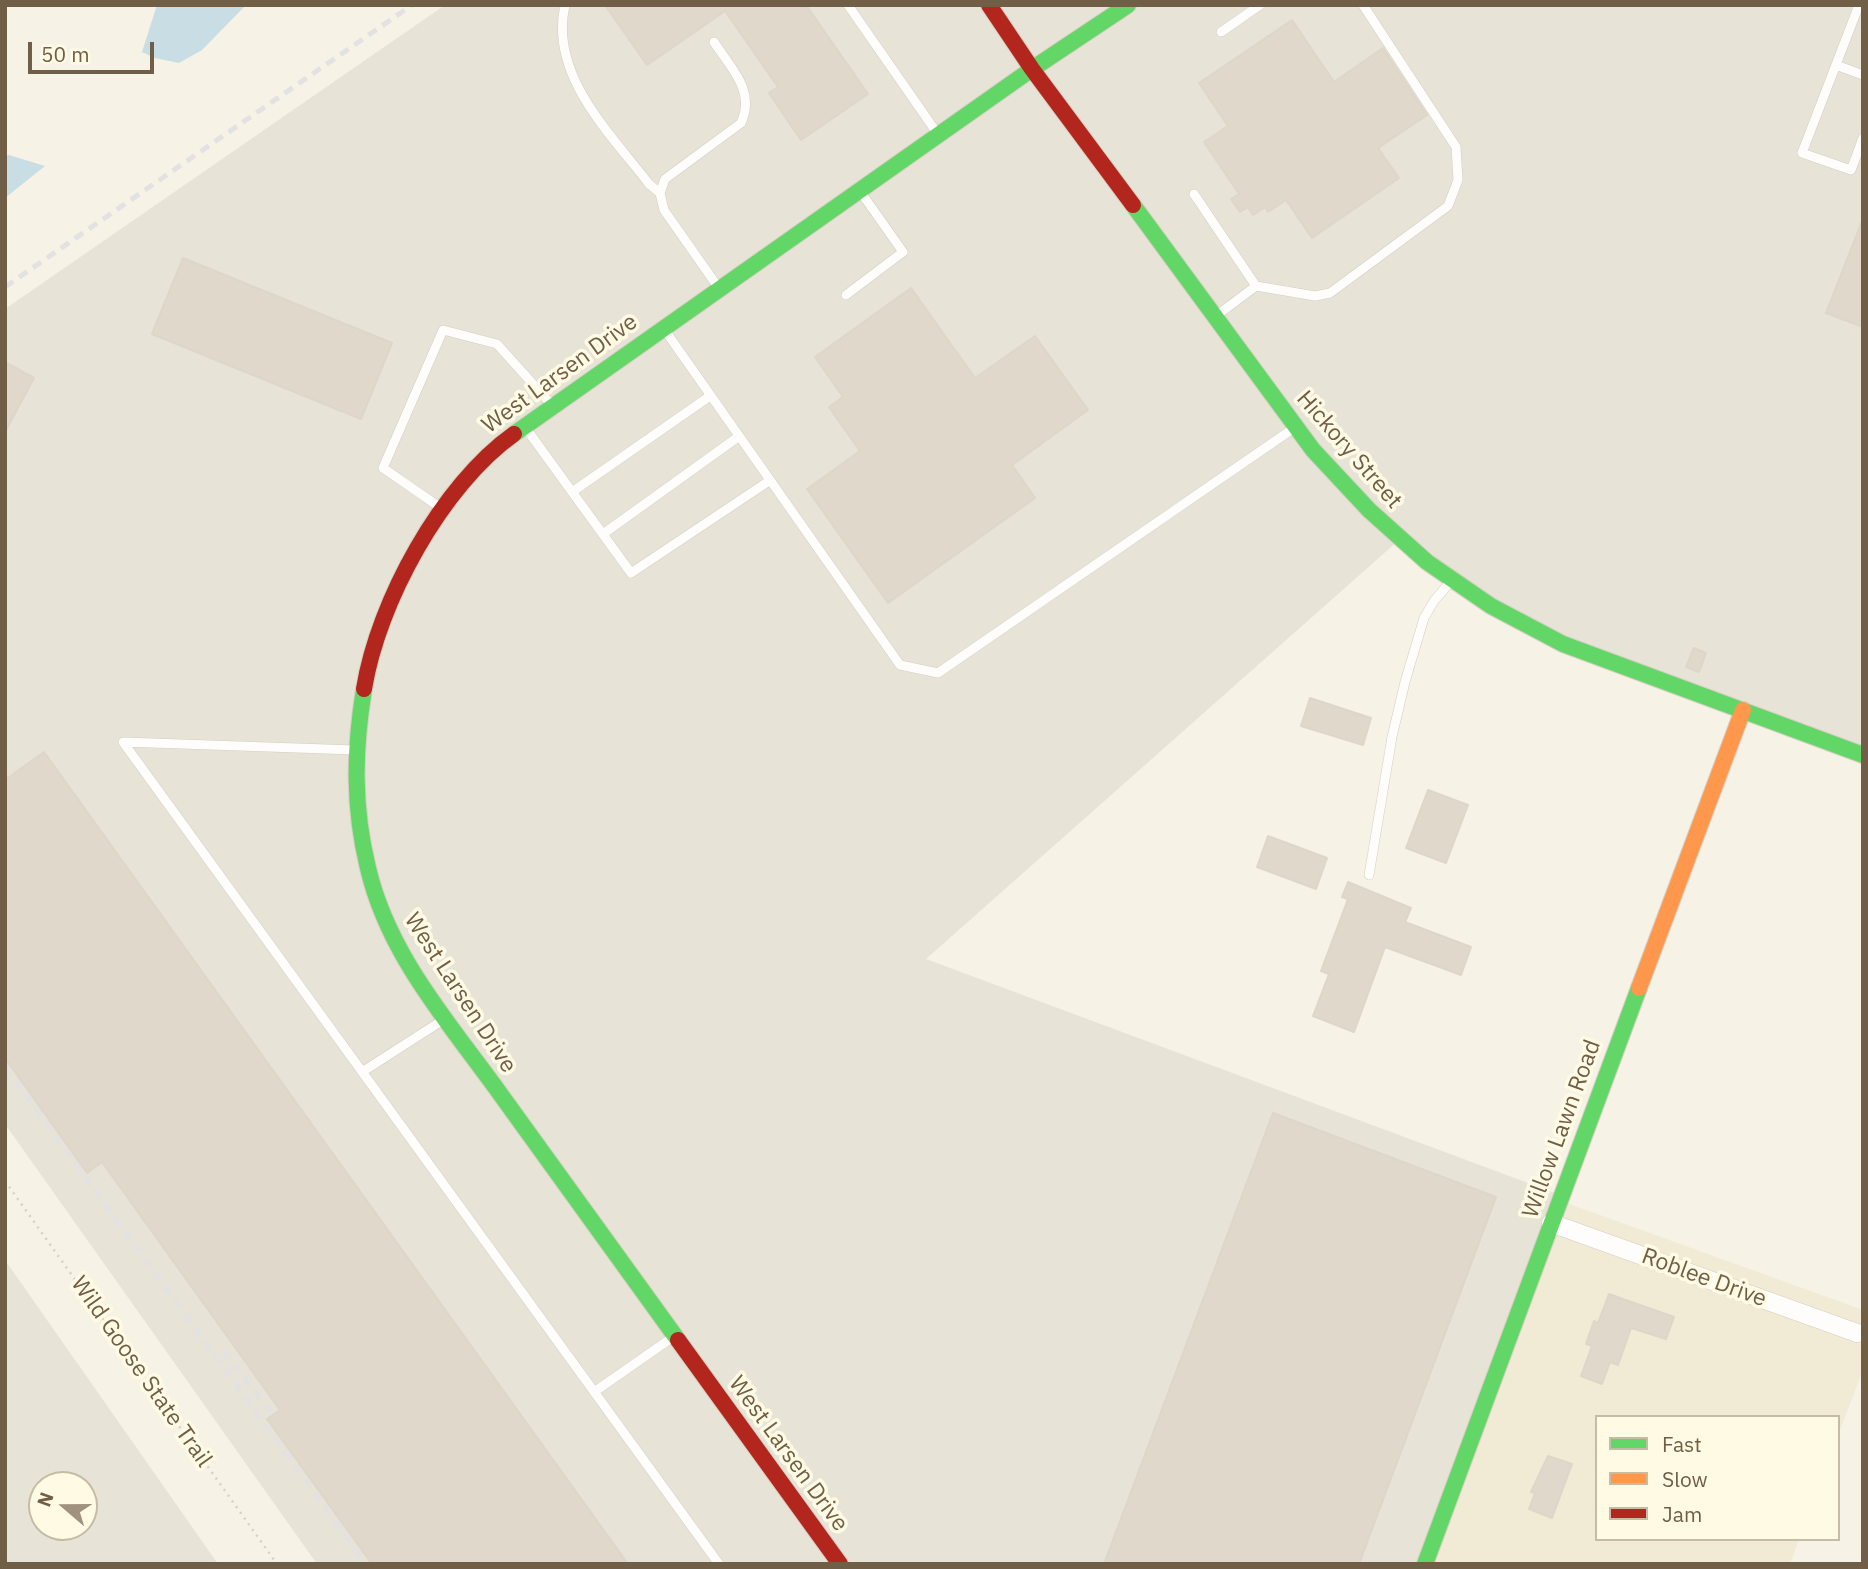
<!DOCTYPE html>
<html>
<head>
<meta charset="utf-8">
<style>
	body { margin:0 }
	#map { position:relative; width:1868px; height:1569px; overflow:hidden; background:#f6f2e5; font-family:"IBM Plex Sans",sans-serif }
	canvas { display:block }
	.frame { position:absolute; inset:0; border:7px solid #715e47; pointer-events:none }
	.legend { position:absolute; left:1595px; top:1415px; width:245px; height:126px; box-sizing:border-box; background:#fffae4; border:2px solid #c6bca5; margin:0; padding:9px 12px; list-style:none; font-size:21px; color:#715e47 }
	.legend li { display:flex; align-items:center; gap:14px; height:35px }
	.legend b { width:35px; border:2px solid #c6bca5 }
	.north { position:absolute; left:28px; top:1471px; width:70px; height:70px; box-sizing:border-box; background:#fffae4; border:2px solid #c6bca5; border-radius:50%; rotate:290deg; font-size:19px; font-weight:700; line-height:28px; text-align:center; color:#715e47 }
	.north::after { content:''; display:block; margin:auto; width:24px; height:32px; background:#a0927e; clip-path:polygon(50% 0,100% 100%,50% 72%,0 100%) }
	.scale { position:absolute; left:28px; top:42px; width:126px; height:32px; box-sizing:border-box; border:4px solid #715e47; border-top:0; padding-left:9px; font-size:21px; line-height:24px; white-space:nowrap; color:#715e47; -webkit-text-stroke:5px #fffae4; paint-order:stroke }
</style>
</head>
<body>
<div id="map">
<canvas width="1868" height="1569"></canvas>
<div class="frame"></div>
<ul class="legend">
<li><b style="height:9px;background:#63d668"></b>Fast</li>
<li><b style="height:9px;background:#ff974d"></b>Slow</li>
<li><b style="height:9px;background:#b3261e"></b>Jam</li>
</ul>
<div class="north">N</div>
<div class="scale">50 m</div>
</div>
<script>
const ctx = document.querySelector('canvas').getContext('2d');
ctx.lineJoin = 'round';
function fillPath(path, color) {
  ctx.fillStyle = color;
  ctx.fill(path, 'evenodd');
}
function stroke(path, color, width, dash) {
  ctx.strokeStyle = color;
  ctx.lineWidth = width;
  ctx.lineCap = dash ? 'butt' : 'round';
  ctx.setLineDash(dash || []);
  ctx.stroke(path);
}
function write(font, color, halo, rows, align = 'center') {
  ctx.font = font + ' "IBM Plex Sans",sans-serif';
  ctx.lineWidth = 7;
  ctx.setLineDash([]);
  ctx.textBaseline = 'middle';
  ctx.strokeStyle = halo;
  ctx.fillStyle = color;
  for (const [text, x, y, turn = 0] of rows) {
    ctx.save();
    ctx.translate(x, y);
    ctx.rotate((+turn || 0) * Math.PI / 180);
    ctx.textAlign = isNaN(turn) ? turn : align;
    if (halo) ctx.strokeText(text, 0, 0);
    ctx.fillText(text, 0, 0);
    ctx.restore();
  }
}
const residential = new Path2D(`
	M1561 1201 1863 1310V1370L1838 1435V1417H1597V1539H1799L1790 1564H1425Z`);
const industrial = new Path2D(`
	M445 5H1863V755L1563 644 1399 540 926 959 1563 1196 1425 1564H317L5 1124V309Z
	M5 1260 218 1564H5ZM42 1485H84V1527H42Z`);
const water = new Path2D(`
	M157 5H246L202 50 179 63 155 58 142 52Z
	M9 155 45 166 5 198V156Z`);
const building = new Path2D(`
	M605 5H806L868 94 801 140 769 93 778 87 725 11 647 65Z
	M1292 20 1334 82 1383 48 1427 115 1378 148 1399 178 1312 238 1286 200 1268 212 1265 207 1253 215 1248 207 1240 212 1231 199 1239 194 1204 142 1228 126 1199 83Z
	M1862 221 1863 222V327L1826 313Z
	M183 258 392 343 361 419 152 334Z
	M911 288 975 378 1035 336 1088 410 1012 465 1035 498 888 603 807 489 860 451 829 407 843 397 815 357Z
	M5 362 34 378 5 432Z
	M1694 648 1706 653 1699 672 1686 667Z
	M1310 698 1371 718 1363 745 1301 726Z
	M44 752 628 1564H372L267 1419 280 1410 102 1162 87 1173 5 1058V780Z
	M1428 790 1468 805 1446 863 1406 848Z
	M1268 836 1327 858 1316 889 1257 867Z
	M1348 882 1411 908 1405 922 1471 947 1461 975 1385 947 1354 1032 1313 1016 1329 974 1321 971 1348 899 1342 897Z
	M1273 1113 1496 1197 1359 1564H1104Z
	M1609 1294 1674 1317 1666 1339 1631 1328 1618 1365 1610 1362 1602 1384 1581 1376 1592 1346 1586 1344 1594 1321 1598 1323Z
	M1548 1456 1572 1464 1552 1518 1529 1509 1535 1493 1531 1492Z`);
const path = new Path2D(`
	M5 1181 277 1564`);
const lane = new Path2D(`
	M565 5C549 75 610 133 649 184L660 193
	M848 5 937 133
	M1859 5 1802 153 1851 170 1863 138
	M1221 32 1260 5
	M714 42C731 68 756 91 741 123L665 179 660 193 664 210 718 287
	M1836 65 1863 75
	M1194 194 1256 286
	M846 295 903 252 860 191
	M1216 316 1256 286 1315 296 1330 293 1448 206 1458 180 1456 147 1363 5
	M664 329 900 665 938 673 1294 428
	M525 427 631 573 769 481
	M572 492 710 396
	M441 508 383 468 443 330 497 344 551 404
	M603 534 738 437
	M355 750 123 742 719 1564
	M1369 875 1392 737 1405 682 1424 618 1434 601 1451 581
	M362 1072 443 1020
	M594 1392 673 1337`);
const street = new Path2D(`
	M1551 1223 1857 1333`);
const fast = new Path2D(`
	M1133 205 1313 450 1369 510 1427 562 1491 606 1563 644 1863 755
	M514 434 1032 69 1128 5
	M364 689C354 751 353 807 368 868 388 955 450 1024 501 1095 560 1176 619 1258 678 1340
	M1425 1564 1639 988`);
const slow = new Path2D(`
	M1639 988 1743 710`);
const jam = new Path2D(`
	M989 5 1032 69 1133 205
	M364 689C378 602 442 485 514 434
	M678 1340 840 1564`);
const rail = new Path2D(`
	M5 287 412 5
	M5 1066 366 1564
	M223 1351 272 1413`);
const streetNames = [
	["West Larsen Drive",560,374,-36],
	["Hickory Street",1349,450,49],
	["West Larsen Drive",460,993,57],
	["Willow Lawn Road",1562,1129,-70],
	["Roblee Drive",1704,1278,20],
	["Wild Goose State Trail",141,1372,55],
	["West Larsen Drive",788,1454,54]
];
fillPath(residential, '#f1ead5');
fillPath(industrial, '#e7e3d7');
fillPath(water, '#c8dde4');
fillPath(building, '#dfd8cb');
stroke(building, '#ded6c8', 2);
stroke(lane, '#d4cec0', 10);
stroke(street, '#d4cec0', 19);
stroke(fast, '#d6cfc2', 18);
stroke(slow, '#d6cfc2', 18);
stroke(jam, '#d6cfc2', 18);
stroke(path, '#d7d0c8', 2.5, [2, 5]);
stroke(lane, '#fefdfb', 9);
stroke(street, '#fefdfb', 18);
stroke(fast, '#63d668', 16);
stroke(slow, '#ff974d', 16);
stroke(jam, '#b3261e', 16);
stroke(rail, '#e4e1e2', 5, [10, 7]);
write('23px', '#715e47', '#fffae4', streetNames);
</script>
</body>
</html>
